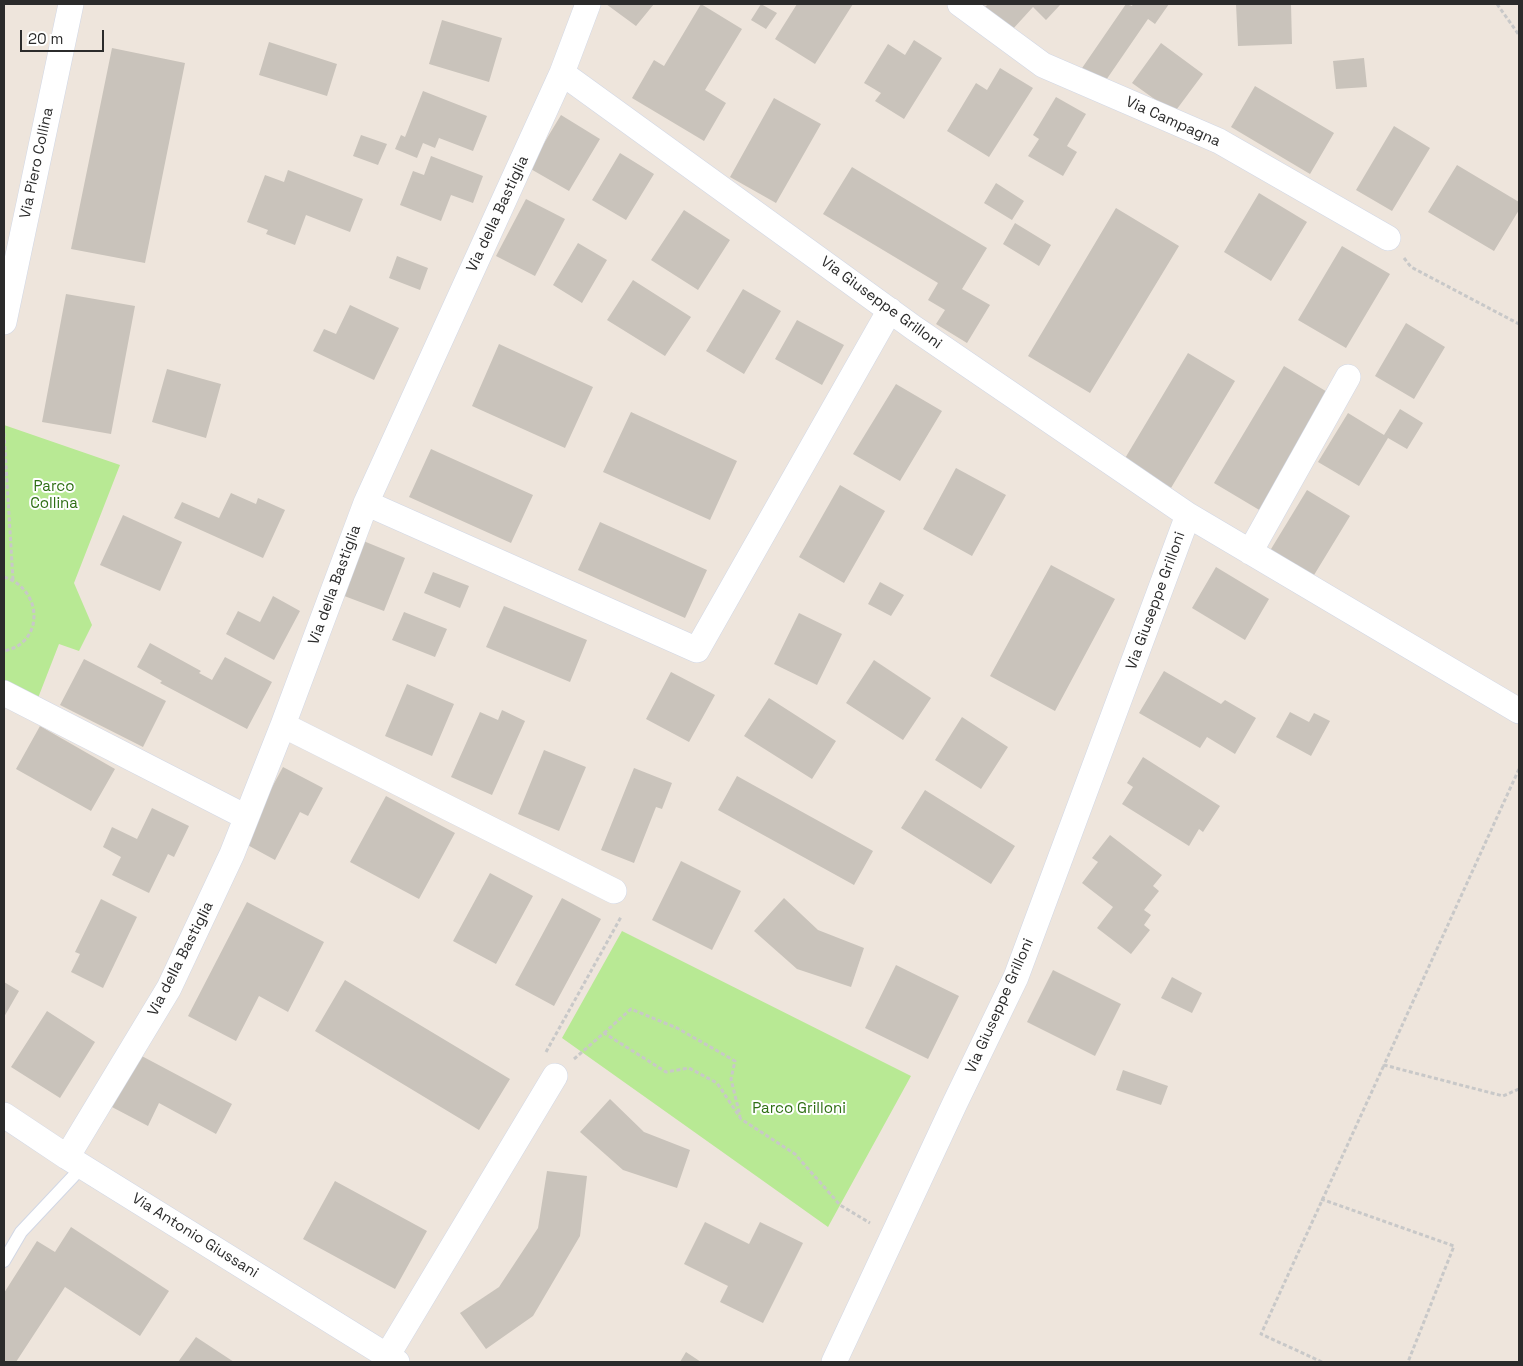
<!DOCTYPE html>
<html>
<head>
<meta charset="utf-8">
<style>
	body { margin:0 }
	#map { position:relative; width:1523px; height:1366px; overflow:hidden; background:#eee5dc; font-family:"Space Grotesk",sans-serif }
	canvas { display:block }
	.frame { position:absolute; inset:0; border:5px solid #2b2b2b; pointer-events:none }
	.scale { position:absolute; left:20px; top:30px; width:84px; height:22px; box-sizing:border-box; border:2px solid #2b2b2b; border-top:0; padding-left:6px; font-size:15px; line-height:18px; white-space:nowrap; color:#2b2b2b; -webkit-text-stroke:4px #fff; paint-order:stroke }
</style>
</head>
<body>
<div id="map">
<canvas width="1523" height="1366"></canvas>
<div class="frame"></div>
<div class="scale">20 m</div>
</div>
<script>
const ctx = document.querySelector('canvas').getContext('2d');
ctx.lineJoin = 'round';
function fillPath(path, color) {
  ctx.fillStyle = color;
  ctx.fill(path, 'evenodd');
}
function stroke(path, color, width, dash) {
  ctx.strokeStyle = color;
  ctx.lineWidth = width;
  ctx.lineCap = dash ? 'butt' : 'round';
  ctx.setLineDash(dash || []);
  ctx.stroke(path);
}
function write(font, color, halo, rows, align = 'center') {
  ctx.font = font + ' "Space Grotesk",sans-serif';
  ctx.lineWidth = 4;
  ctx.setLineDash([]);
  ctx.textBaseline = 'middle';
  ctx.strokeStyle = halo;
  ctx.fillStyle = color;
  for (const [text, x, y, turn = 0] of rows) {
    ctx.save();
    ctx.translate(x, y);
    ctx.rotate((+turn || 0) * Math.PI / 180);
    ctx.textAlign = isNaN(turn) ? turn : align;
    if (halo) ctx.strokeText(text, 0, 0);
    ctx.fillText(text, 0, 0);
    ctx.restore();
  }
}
const green = new Path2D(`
	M4 425 120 465 74 583 92 625 79 651 59 644 38 698 4 682Z
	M622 931 911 1076 828 1227 562 1038Z`);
const building = new Path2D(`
	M606 4H654L636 26Z
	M701 4 742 29 705 90 726 103 704 141 632 98 654 60 664 66Z
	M761 4 777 13 766 29 751 20Z
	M797 4H853L815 64 775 39Z
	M988 4H1061L1046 20 1033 7 1012 30 985 7Z
	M1126 4 1132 6 1133 4H1169L1155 24 1148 19 1102 86 1080 71Z
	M1236 4H1291L1292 44 1238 46Z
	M442 20 502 38 489 82 429 64Z
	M914 40 942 58 904 119 875 101 881 93 864 83 888 44 905 55Z
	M269 42 337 64 327 96 259 75Z
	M1161 43 1203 74 1174 113 1132 83Z
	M112 48 185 63 145 263 71 249Z
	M1364 58 1367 87 1336 89 1333 61Z
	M1000 68 1033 88 989 157 947 131 976 83 987 90Z
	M1255 86 1334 133 1310 174 1231 127Z
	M423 91 487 116 473 151 439 138 435 148 423 143 417 158 395 149 401 135 405 137Z
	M1056 97 1086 114 1067 146 1077 152 1063 176 1028 156 1039 139 1033 135Z
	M774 98 821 124 776 203 730 177Z
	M561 115 600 139 569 191 529 168Z
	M1394 126 1430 148 1392 211 1356 190Z
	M361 135 387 144 378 165 353 156Z
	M620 153 654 174 626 220 592 200Z
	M431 156 483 176 473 203 451 195 441 221 400 205 413 171 424 175Z
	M1457 165 1519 202V210L1494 251 1428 212Z
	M852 167 987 248 962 289 990 305 967 343 936 324 945 310 928 300 938 283 823 214Z
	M288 170 363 199 350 232 306 215 295 245 266 234 268 230 247 222 265 175 284 182Z
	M996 183 1024 201 1012 220 984 203Z
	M1259 193 1307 222 1271 281 1224 252Z
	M526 199 565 219 535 276 496 256Z
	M1116 208 1179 246 1090 393 1028 356Z
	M684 210 730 240 698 290 651 260Z
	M1015 223 1051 245 1039 266 1003 244Z
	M578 243 607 260 582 303 553 285Z
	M1342 246 1390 274 1346 348 1298 320Z
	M397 256 428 268 420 290 389 278Z
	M633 280 691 317 665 356 607 320Z
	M743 289 781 311 744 374 706 351Z
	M66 294 135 306 111 434 42 422Z
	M350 305 399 328 374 380 313 351 324 329 336 334Z
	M797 320 844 345 822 385 775 359Z
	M1406 323 1445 347 1414 399 1375 376Z
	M499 344 593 387 565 448 472 406Z
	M1188 353 1235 381 1171 488 1124 460Z
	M1284 366 1329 393 1261 511 1214 483Z
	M167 369 221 384 206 438 152 422Z
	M896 384 942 411 900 481 853 454Z
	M1400 409 1423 423 1407 449 1388 438 1359 486 1318 462 1348 413 1384 435Z
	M631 412 737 461 710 520 603 472Z
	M431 449 533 495 511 543 409 497Z
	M956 468 1006 495 972 556 923 529Z
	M840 485 885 511 844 583 799 557Z
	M1307 490 1350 516 1311 580 1268 554Z
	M231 493 256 504 258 498 285 510 263 558 174 518 182 502 219 518Z
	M123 515 182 542 160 591 100 565Z
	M600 522 707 570 685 618 578 570Z
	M361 540 405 558 384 611 339 594Z
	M1051 565 1115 599 1055 711 990 676Z
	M1216 567 1269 599 1245 640 1192 608Z
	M433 572 469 586 460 608 424 593Z
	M880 582 904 595 891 616 868 604Z
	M273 596 300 611 274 660 226 634 238 611 260 622Z
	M504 606 587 640 570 682 486 647Z
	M404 612 447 629 435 657 392 640Z
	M799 613 842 634 817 685 774 664Z
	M150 643 201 671 199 673 212 680 225 657 272 682 247 729 160 683 162 681 137 667Z
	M84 659 166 701 143 747 60 705Z
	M874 660 931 698 903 740 846 703Z
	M1164 671 1221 704 1225 700 1256 718 1235 754 1207 737 1200 748 1139 713Z
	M671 672 715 695 689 742 646 719Z
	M407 684 454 704 432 756 385 736Z
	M769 698 836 741 812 779 744 736Z
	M502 710 525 721 492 795 451 777 480 712 498 720Z
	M1290 712 1309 722 1314 713 1330 721 1311 756 1276 737Z
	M962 717 1008 747 981 789 935 760Z
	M40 726 115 769 91 811 16 769Z
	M544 750 586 767 559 831 518 814Z
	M1143 757 1220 806 1203 832 1199 829 1189 846 1122 804 1133 787 1127 783Z
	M283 767 323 788 308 816 300 812 275 860 242 842Z
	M634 768 672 783 662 809 656 807 634 863 601 850Z
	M737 776 873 851 854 885 718 810Z
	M925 790 1015 846 991 884 901 828Z
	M386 796 455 833 419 899 350 862Z
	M152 808 189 826 174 857 168 854 149 893 112 875 121 857 103 847 112 827 137 839Z
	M1110 835 1162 875 1153 886 1159 891 1144 910 1151 915 1144 925 1150 930 1131 954 1097 928 1113 907 1082 883 1098 862 1092 858Z
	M681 861 741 891 712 950 652 920Z
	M490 873 533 896 496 964 453 941Z
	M562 898 601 919 554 1006 515 985Z
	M784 898 818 930 864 948 851 987 797 969 754 931Z
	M101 899 137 917 103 988 71 972 80 954 75 952Z
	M247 902 324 942 288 1012 259 996 236 1041 188 1016Z
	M896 965 959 996 928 1059 865 1028Z
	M1053 970 1121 1004 1095 1056 1027 1022Z
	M1172 977 1202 993 1192 1013 1161 998Z
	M345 980 510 1079 479 1130 315 1031Z
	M4 982 19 991 4 1017Z
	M47 1011 95 1042 60 1098 11 1067Z
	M138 1054 232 1104 216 1134 159 1103 148 1126 110 1106Z
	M1123 1070 1168 1086 1161 1105 1116 1090Z
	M610 1099 644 1132 690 1150 677 1188 623 1170 580 1132Z
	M547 1171 587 1176 580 1236 533 1316 486 1349 460 1313 499 1287 538 1228Z
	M335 1181 427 1231 395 1289 303 1239Z
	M705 1222 749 1244 760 1222 803 1243 763 1323 720 1302 728 1286 684 1264Z
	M71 1227 169 1291 140 1336 65 1287 16 1362H4V1293L37 1241 55 1252Z
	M196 1337 234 1362H178Z
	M686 1352 701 1362H680Z`);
const path = new Path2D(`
	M1497 4 1519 35
	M1404 258 1411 267 1519 324
	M4 433 13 580
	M4 577C43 589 45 643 4 651
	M1519 769 1384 1065 1503 1096 1519 1089
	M604 1033 631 1009 677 1028 735 1061 731 1079 740 1116
	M546 1052 621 917
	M574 1059 604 1033 666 1072 689 1068 717 1083 741 1119 795 1154 840 1205 870 1223
	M1321 1199 1454 1246 1408 1362
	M1322 1362 1261 1334 1384 1065`);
const service = new Path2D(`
	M4 1261 21 1232 83 1166`);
const minor = new Path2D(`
	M960 4 1043 65 1219 141 1388 238
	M562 73 914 328 1188 515 1016 977 955 1103 834 1362
	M4 322 71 4
	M366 503 697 650 890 310
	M1188 515 1519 711
	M1250 552 1348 377
	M4 693 246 817
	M283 725 614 891
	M4 1115 67 1157 397 1362
	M67 1157 169 988 232 854 283 725 366 503 562 73 588 4
	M387 1356 555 1076`);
const streetNames = [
	["Via Campagna",1173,122,24],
	["Via Piero Collina",37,163,-78],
	["Via della Bastiglia",498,214,-65],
	["Via Giuseppe Grilloni",881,303,36],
	["Via della Bastiglia",335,585,-70],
	["Via Giuseppe Grilloni",1156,601,-70],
	["Via della Bastiglia",181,959,-63],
	["Via Giuseppe Grilloni",1000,1006,-66],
	["Via Antonio Giussani",195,1236,32]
];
const parkNames = [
	["Parco",54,487],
	["Collina",54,504],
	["Parco Grilloni",799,1109]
];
fillPath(green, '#b8e994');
fillPath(building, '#c9c3bb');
stroke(service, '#d1d7e5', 14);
stroke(minor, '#d1d7e5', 26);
stroke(path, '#c8c8c8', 3, [4, 2.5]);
stroke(service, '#fff', 12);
stroke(minor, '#fff', 25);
write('15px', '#2b2b2b', '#fff', streetNames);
write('15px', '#2e6f14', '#fff', parkNames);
</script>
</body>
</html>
